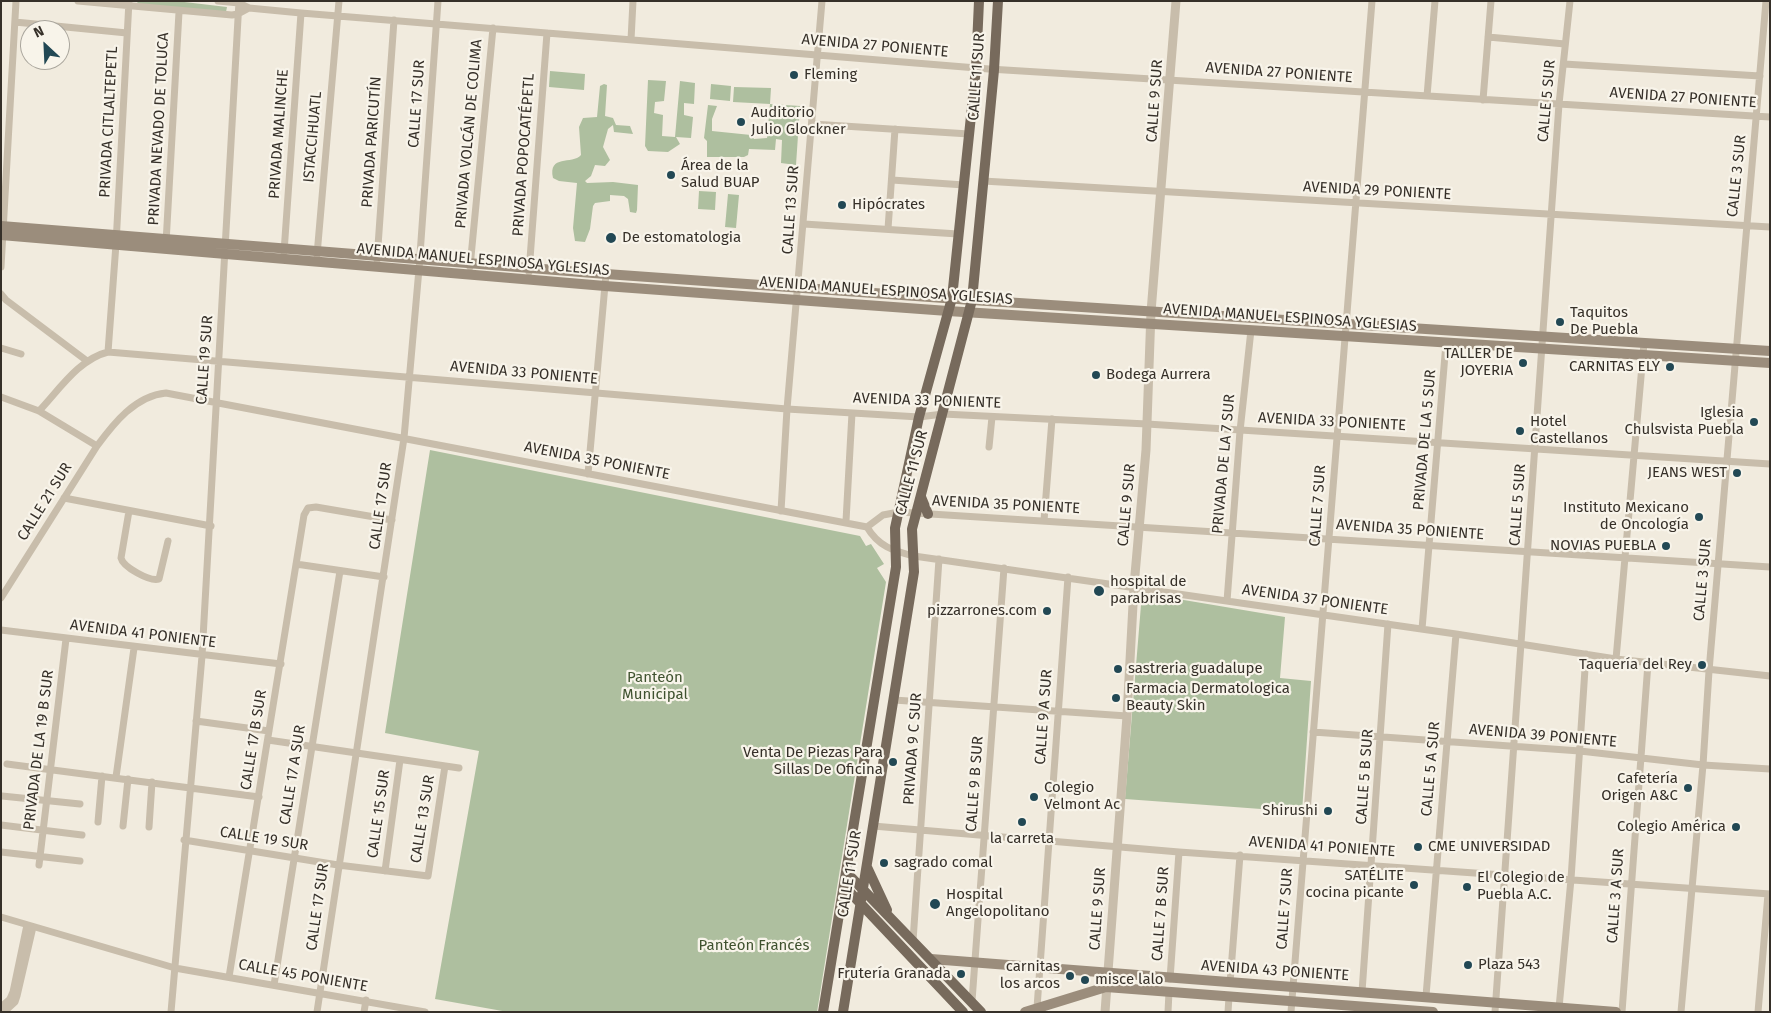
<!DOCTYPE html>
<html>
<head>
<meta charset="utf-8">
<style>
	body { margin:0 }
	#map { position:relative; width:1771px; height:1013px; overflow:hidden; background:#f1ebde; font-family:"Fira Sans",sans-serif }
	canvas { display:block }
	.frame { position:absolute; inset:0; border:2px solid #363029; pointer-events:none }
	.north { position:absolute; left:20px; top:20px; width:50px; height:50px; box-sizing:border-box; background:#f8f4ea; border:1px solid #aaa69d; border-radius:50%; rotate:335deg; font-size:14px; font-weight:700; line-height:20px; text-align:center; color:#363029 }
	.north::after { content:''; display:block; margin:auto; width:18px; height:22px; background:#224854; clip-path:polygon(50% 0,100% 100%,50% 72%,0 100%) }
</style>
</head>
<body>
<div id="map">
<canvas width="1771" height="1013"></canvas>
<div class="frame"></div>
<div class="north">N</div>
</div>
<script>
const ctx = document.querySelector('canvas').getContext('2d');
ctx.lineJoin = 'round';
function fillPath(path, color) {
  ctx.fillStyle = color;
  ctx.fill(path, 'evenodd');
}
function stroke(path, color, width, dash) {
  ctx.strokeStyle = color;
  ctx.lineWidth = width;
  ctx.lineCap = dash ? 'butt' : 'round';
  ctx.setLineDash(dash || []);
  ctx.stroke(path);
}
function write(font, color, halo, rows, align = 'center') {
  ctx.font = font + ' "Fira Sans",sans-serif';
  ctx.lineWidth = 4.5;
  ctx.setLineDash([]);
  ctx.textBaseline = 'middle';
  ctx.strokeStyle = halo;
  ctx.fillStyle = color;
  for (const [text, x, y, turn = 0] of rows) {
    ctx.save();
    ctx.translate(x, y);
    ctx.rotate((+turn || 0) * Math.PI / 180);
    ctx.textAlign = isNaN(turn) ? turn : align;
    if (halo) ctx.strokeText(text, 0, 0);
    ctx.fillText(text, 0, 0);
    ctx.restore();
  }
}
const green = new Path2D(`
	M137 1H176L227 7 226 12 138 5Z
	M550 71 585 74 584 90 549 87Z
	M648 80 666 81 664 101 655 102 654 113 663 115 662 136 675 137 680 81 695 83 694 104 684 103V115L693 117 691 138 676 137 680 144 668 152 648 151 645 146Z
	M604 84 607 85 605 116 613 118 616 125 630 126 633 134 614 132 613 125 608 129 603 147 610 160 605 166 595 165 591 176 585 181 587 183 613 182 638 185 637 210 636 213 630 212 628 199 624 196 610 195V201L595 203 593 206 590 229 585 242 575 241 573 228 577 183 559 181 553 178C548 154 572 165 581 155L579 127 583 118 597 117 600 86Z
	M711 84 731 86 730 101 710 99Z
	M734 87 771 88 770 104 800 106 796 165 781 163 782 140 776 139 775 150 749 149 748 155 744 157H707V141L704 138 708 105 717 106 712 119V131L751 135 754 139 767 138 770 104 733 102Z
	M699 191 716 192 715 210 698 209Z
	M728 194 739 195 736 228 725 227Z
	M430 450 860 536 866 546 871 544 884 564 877 568 886 582 817 1012H508L435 999 479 751 385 733Z
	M1142 593 1285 617 1280 678 1311 681 1302 812 1125 799Z`);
const minor = new Path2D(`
	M78 1 232 15 238 14 249 8
	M218 1 239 3 249 8 301 13 989 69 1770 117
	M15 22 127 33
	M1488 37 1565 44
	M631 40 633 1
	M1564 64 1760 76
	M1427 96 1435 1
	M1483 100 1491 1
	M812 124 969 134
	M892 180 964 185
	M983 181 1770 227
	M804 224 958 234
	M888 229 895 129
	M166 243 179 12
	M284 252 301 13
	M317 255 339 1
	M377 260 394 20
	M1 267 16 1
	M470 267 493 28
	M529 272 547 33
	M1 294 6 300 87 361
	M1 348 21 354
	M108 352 116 244 129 1
	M1 397 39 411 97 446
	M39 411C59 390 79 359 108 352L787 409 919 417 943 414 1147 424 1770 464
	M989 447 992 417
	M588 474 606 274
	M64 498 211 526
	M129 511 121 558C123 567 150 582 159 579L168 541
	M781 511 787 409 822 1
	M846 521 852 413
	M1044 521 1052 419
	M867 527C878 546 893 551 914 556L1456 634 1616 659 1770 676
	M867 527 883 515 899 512 1770 567
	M296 564 384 577
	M1 598 97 446C114 423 135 396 166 393L867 527
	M1227 601 1240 431 1251 330
	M1422 629 1446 343
	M1 630 281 664
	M1616 659 1644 343
	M894 700 1127 716
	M196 721 269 731
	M1313 732 1580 751 1703 765 1770 769
	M268 740 459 768
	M7 764 259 797
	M116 777 134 648
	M2 796 80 804
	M98 822 102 776
	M1 825 82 835
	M123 826 128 779
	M873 826 1179 852 1770 894
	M149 827 152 782
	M184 840 338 865 428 876 445 766
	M1 852 80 861
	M39 865 66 639
	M385 871 400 760
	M1 917 175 968 425 1012
	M913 941 939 559
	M229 977 304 515 308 508 316 507 392 520
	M1170 979 1179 852
	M1230 983 1240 855
	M274 985 340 571
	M1362 992 1388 624
	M1426 996 1456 634
	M972 1001 1004 568
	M1 1007 10 999 13 992 27 925
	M1037 1008 1068 577
	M1559 1008 1571 879 1586 654
	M4 1012 15 1002 17 996 33 927
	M171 1012 202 656 239 1
	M317 1012 404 438 419 269 438 1
	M364 1012 366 1000
	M1168 1012 1169 992
	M1228 1012 1229 997
	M1291 1012 1372 1
	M1495 1012 1559 104 1570 1
	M1622 1012 1648 663
	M1681 1012 1703 765 1709 671 1766 1
	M1758 1012 1768 894`);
const tertiary = new Path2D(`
	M1105 1012 1127 716 1134 586 1146 450 1151 312 1176 1`);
const secondary = new Path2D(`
	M1 226 606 274 972 300 1770 351
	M1 235 605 286 948 311 1770 363
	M931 959 1616 1012
	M1025 1012 1106 987 1433 1012`);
const primary = new Path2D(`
	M921 497 928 514
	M867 867 887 910
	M846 872 981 1012
	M844 886 963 1012
	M823 1012 896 567 895 528 919 417 952 298 976 68 979 1
	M843 1012 914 572 912 529 972 300 994 70 998 1`);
const markers = [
	[794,75,5,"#224854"],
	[741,122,5,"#224854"],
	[671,175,5,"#224854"],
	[842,205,5,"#224854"],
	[611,238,6,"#224854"],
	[1560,322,5,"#224854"],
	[1523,363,5,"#224854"],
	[1670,367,5,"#224854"],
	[1096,375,5,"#224854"],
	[1754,422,5,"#224854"],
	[1520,431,5,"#224854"],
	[1737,473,5,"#224854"],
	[1699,517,5,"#224854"],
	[1666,546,5,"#224854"],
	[1099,591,6,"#224854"],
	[1047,611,5,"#224854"],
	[1702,665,5,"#224854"],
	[1118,669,5,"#224854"],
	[1116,698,5,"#224854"],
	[893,762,5,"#224854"],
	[1688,788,5,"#224854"],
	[1034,797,5,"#224854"],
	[1328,811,5,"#224854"],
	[1022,822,5,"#224854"],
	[1736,827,5,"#224854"],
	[1418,847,5,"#224854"],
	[884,863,5,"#224854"],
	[1414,885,5,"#224854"],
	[1467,887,5,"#224854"],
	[935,904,6,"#224854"],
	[1468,965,5,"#224854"],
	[961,974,5,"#224854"],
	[1070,976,5,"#224854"],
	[1085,980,5,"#224854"]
];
const streetNames = [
	["AVENIDA 27 PONIENTE",875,46,5],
	["AVENIDA 27 PONIENTE",1279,73,4],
	["CALLE 11 SUR",977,77,-86],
	["AVENIDA 27 PONIENTE",1683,98,4],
	["CALLE 9 SUR",1155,101,-86],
	["CALLE 5 SUR",1547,101,-85],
	["CALLE 17 SUR",417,104,-86],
	["PRIVADA CITLALTEPETL",109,122,-87],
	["PRIVADA NEVADO DE TOLUCA",159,129,-87],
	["PRIVADA MALINCHE",279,134,-86],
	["PRIVADA VOLCÁN DE COLIMA",469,134,-85],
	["ISTACCIHUATL",313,137,-85],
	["PRIVADA PARICUTÍN",372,142,-86],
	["PRIVADA POPOCATÉPETL",524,155,-86],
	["CALLE 3 SUR",1737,176,-84],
	["AVENIDA 29 PONIENTE",1377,191,3],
	["CALLE 13 SUR",791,210,-86],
	["AVENIDA MANUEL ESPINOSA YGLESIAS",483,260,5],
	["AVENIDA MANUEL ESPINOSA YGLESIAS",886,291,4],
	["AVENIDA MANUEL ESPINOSA YGLESIAS",1290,318,4],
	["CALLE 19 SUR",205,360,-86],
	["AVENIDA 33 PONIENTE",524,373,5],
	["AVENIDA 33 PONIENTE",927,401,2],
	["AVENIDA 33 PONIENTE",1332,422,3],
	["PRIVADA DE LA 5 SUR",1425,440,-85],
	["AVENIDA 35 PONIENTE",597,461,11],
	["PRIVADA DE LA 7 SUR",1224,464,-85],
	["CALLE 11 SUR",912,473,-75],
	["CALLE 21 SUR",45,502,-58],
	["AVENIDA 35 PONIENTE",1006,505,3],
	["CALLE 9 SUR",1127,505,-85],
	["CALLE 5 SUR",1518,505,-86],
	["CALLE 17 SUR",381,506,-82],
	["CALLE 7 SUR",1318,506,-86],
	["AVENIDA 35 PONIENTE",1410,530,4],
	["CALLE 3 SUR",1703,580,-85],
	["AVENIDA 37 PONIENTE",1315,600,8],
	["AVENIDA 41 PONIENTE",143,634,7],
	["CALLE 9 A SUR",1044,717,-86],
	["AVENIDA 39 PONIENTE",1543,736,5],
	["CALLE 17 B SUR",254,740,-81],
	["PRIVADA 9 C SUR",913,749,-86],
	["PRIVADA DE LA 19 B SUR",39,750,-83],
	["CALLE 5 A SUR",1431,769,-85],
	["CALLE 17 A SUR",293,775,-81],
	["CALLE 5 B SUR",1365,777,-86],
	["CALLE 9 B SUR",975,784,-86],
	["CALLE 15 SUR",379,814,-82],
	["CALLE 13 SUR",423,819,-81],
	["CALLE 19 SUR",264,839,9],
	["AVENIDA 41 PONIENTE",1322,847,4],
	["CALLE 11 SUR",850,874,-81],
	["CALLE 3 A SUR",1616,896,-86],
	["CALLE 17 SUR",318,907,-82],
	["CALLE 9 SUR",1098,909,-86],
	["CALLE 7 SUR",1285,909,-86],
	["CALLE 7 B SUR",1161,914,-86],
	["AVENIDA 43 PONIENTE",1275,971,4],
	["CALLE 45 PONIENTE",303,976,10]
];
const poiNames = [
	["Fleming",804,75],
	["Auditorio",751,113],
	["Julio Glockner",751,130],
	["Área de la",681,166],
	["Salud BUAP",681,183],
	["Hipócrates",852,205],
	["De estomatologia",622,238],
	["Taquitos",1570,313],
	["De Puebla",1570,330],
	["TALLER DE",1513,354,"right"],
	["JOYERIA",1513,371,"right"],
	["CARNITAS ELY",1660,367,"right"],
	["Bodega Aurrera",1106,375],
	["Iglesia",1744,413,"right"],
	["Chulsvista Puebla",1744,430,"right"],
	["Hotel",1530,422],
	["Castellanos",1530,439],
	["JEANS WEST",1727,473,"right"],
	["Instituto Mexicano",1689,508,"right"],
	["de Oncología",1689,525,"right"],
	["NOVIAS PUEBLA",1656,546,"right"],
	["hospital de",1110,582],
	["parabrisas",1110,599],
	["pizzarrones.com",1037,611,"right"],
	["Taquería del Rey",1692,665,"right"],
	["sastreria guadalupe",1128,669],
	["Farmacia Dermatologica",1126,689],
	["Beauty Skin",1126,706],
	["Venta De Piezas Para",883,753,"right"],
	["Sillas De Oficina",883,770,"right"],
	["Cafetería",1678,779,"right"],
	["Origen A&C",1678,796,"right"],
	["Colegio",1044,788],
	["Velmont Ac",1044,805],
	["Shirushi",1318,811,"right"],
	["Colegio América",1726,827,"right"],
	["la carreta",1022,839,"center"],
	["CME UNIVERSIDAD",1428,847],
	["sagrado comal",894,863],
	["SATÉLITE",1404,876,"right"],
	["cocina picante",1404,893,"right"],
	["El Colegio de",1477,878],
	["Puebla A.C.",1477,895],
	["Hospital",946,895],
	["Angelopolitano",946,912],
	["Plaza 543",1478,965],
	["carnitas",1060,967,"right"],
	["los arcos",1060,984,"right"],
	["Frutería Granada",951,974,"right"],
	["misce lalo",1095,980]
];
const parkNames = [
	["Panteón",655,678],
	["Municipal",655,695],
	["Panteón Francés",754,946]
];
fillPath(green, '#aebf9f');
stroke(minor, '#c8bdab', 7);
stroke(tertiary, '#c8bdab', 9);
stroke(secondary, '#9b8d7c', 10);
stroke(primary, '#776a5c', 10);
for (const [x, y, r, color] of markers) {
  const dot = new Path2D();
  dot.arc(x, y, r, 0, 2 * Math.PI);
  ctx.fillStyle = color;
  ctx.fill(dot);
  stroke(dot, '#f8f4ea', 2);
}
write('15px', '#363029', '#f8f4ea', streetNames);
write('15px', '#363029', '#f8f4ea', poiNames, 'left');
write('15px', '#3f522f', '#f8f4ea', parkNames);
</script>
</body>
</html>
